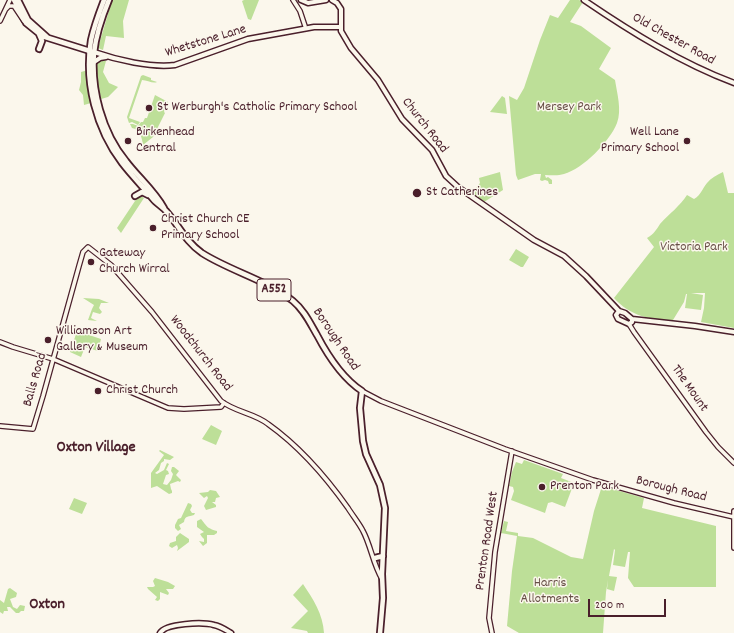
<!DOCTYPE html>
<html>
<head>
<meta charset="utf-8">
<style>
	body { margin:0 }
	#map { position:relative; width:734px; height:633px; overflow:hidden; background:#fbf7ec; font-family:Dekko,sans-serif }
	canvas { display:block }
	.scale { position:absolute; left:588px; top:599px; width:78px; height:18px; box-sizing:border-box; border:2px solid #4a1f2b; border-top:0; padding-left:5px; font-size:12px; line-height:14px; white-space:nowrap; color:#4a1f2b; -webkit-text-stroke:3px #fbf7ec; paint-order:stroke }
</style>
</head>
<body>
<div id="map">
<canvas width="734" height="633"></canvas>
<div class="scale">200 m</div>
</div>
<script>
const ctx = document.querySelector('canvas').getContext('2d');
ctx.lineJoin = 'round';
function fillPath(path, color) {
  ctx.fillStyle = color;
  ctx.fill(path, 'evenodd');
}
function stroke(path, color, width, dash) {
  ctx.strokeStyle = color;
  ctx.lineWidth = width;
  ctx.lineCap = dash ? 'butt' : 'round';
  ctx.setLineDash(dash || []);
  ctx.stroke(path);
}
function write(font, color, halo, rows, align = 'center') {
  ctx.font = font + ' Dekko,sans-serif';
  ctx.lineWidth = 3;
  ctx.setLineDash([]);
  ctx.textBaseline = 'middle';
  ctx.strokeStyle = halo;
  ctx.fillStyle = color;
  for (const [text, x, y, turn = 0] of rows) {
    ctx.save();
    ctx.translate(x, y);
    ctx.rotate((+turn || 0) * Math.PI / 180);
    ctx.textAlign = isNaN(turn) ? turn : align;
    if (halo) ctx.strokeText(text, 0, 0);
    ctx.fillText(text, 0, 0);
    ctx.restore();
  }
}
const green = new Path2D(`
	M112 0H129L123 21 124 38 106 36 103 50 98 48Z
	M244 0H259L251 20 248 19 242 1Z
	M570 0H579L583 2 570 22 581 26 611 48 599 69 615 80C617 93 622 110 617 123 610 141 583 169 564 174 558 176 551 175 545 175L546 178 548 177 552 180V184H549L548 181 545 180 542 181 540 180 541 174H535L518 180 516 175 509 96 517 100 524 88 540 40 550 15 558 18Z
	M102 60 106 61 103 72 109 83 118 87 108 97 101 99 96 72 97 63Z
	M88 70 91 103 84 105 83 95 79 90 81 82V72Z
	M143 75 151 78V80L157 82C153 84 147 80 142 80L129 118 140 122 138 125 132 122 129 123 127 117 141 76Z
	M155 95 168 102 164 112 165 113 153 137 143 145C142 138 140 129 132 128L130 124H133L138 126 141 122H143L145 118H147Z
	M502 96 505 98 507 114 490 112Z
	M500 172 503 190 484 202 472 193 480 183 479 178Z
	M723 172 728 193H734V328L701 322 704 308 705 293H691L703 295 701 310 685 308 687 294H686L684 302 673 320C650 320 630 316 614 298L654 247 647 238C654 234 656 230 660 224 669 214 680 206 687 195L694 199C701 195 702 189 707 183 711 178 717 175 723 172Z
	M139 195 144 198 121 233 117 228Z
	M516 249 529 257 523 267H521L509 260Z
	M83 298 99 299 109 303H101L99 308 102 312 100 314 93 312 91 318 97 321 88 320 92 309 94 305Z
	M77 331 101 339 98 351 85 347 81 357 70 352Z
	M211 425 222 431 216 445 202 439Z
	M160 450 174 457 170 460 164 459V461L161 463 159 470 155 473 157 474 164 470 167 463 169 464 166 470 168 471 169 474 166 475 163 484 167 485 171 480 173 474 171 471 172 467H174L179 471 176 475 181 480 180 482 178 481 170 484 171 489 172 491V493L169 494 157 486 151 488V473L164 455 159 451Z
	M524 460 563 474 561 478 574 483 565 507 552 502 548 503 545 513 511 500 514 491 513 487 509 486 512 472 516 462 522 464Z
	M602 486 644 498 642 508 716 526V587H634L628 578 630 552H628L625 567 613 565 615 550 614 549 609 576 617 577 614 591 607 589 608 580 606 592 603 633H519L507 626 512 571 517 536 501 533 504 521 508 522 506 531 518 533V536L533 538 571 557 583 559 594 511Z
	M210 490 216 491 220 497 216 498 215 502H212L216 505V507L206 510 204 506 208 498 207 496 204 498 199 493 208 492Z
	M74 498 87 503 82 514 69 509Z
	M188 503 191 504 192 506 190 510 192 513H195L194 515C189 517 185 515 184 522L179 525 181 529 178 531 175 528V525L178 519 181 518Z
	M201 519C207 526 206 528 217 531V533L214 535H207V543L203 546 199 541 204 542V539L202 537 200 534 204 532 197 527V521Z
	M180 533 189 539V542L177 551 178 548 177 545 172 548 169 546 170 543 176 541V537Z
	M155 578 168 582 175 586 173 589H166L169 593 168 595 160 592V599L158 601 155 600 157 597 148 589 147 587H153L155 586 153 581Z
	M303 584C313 599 323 614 324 633H308L307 631 291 628 308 611 293 595Z
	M10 588 17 593 16 597 10 599 13 607 17 609 20 605 25 606 24 611H21L19 613H16L10 607H7L8 611H4L3 614 0 612V600L4 603 8 589Z`);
const tertiary = new Path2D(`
	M293 0 300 11 305 26
	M6 9 9 6H14L24 21
	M0 21 10 0
	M629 324 634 332 706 432 718 447 734 463
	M0 342 13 347 53 359 168 408 184 409 221 407 224 403
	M362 391 381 401 505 449 593 480 674 503 734 517
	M0 426 33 429 43 396 79 266 83 252 88 247 111 265 152 312 221 401C235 412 254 413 268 424 299 446 326 477 348 508 353 516 359 523 363 531 371 546 373 564 382 579
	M734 511V548
	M492 633 489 618 495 552 512 451`);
const secondary = new Path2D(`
	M301 0 308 3 326 0
	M332 0 337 3 341 9V31L351 48 378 80 402 119 432 150 446 176 458 187 534 240 564 256 586 276 619 311
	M584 0C631 32 681 63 734 83
	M94 52C117 60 151 68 175 65L248 39 314 27H340
	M94 62 100 58 106 57
	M619 311 616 315 618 319 629 324 632 322V319
	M619 311 625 313 632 319
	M632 319 695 326 734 332
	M160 633C166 623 203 622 214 625 220 626 226 630 231 633`);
const primary = new Path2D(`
	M14 0 26 23 42 36 93 52
	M18 0 28 20 47 37
	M39 49 42 41 39 34`);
const trunk = new Path2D(`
	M104 0C99 13 94 26 91 40 84 82 96 129 122 163 132 176 143 187 153 199 157 204 163 207 167 212 179 226 186 242 202 253 230 271 267 280 293 301 304 310 310 323 317 335 328 356 342 378 362 391L360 408 363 441 366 454 380 485 385 508 382 574 383 598 380 633
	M109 0C102 17 96 34 94 53 91 89 102 132 126 161 138 177 154 190 164 208
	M135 196 142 192 148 195
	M375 558 383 556`);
const markers = [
	[149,108,4,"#4a1f2b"],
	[128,141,4,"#4a1f2b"],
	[687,141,4,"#4a1f2b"],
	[417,193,5,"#4a1f2b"],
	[153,228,4,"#4a1f2b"],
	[91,262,4,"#4a1f2b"],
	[48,340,4,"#4a1f2b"],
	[98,391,4,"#4a1f2b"],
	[542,487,4,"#4a1f2b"]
];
const shields = [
	[274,290,34]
];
const shieldNames = [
	["A552",274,290]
];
const streetNames = [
	["Old Chester Road",673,40,29],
	["Whetstone Lane",206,42,-17],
	["Church Road",424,126,52],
	["Borough Road",335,340,56],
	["Woodchurch Road",200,354,52],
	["Balls Road",36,380,-74],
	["The Mount",689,389,55],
	["Borough Road",671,490,14],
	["Prenton Road West",488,541,-82]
];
const poiNames = [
	["St Werburgh's Catholic Primary School",157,108],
	["Birkenhead",136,133],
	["Central",136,149],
	["Well Lane",679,133,"right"],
	["Primary School",679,149,"right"],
	["St Catherines",426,193],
	["Christ Church CE",161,220],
	["Primary School",161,236],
	["Gateway",99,254],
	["Church Wirral",99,270],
	["Williamson Art",56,332],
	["Gallery & Museum",56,348],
	["Christ Church",106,391],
	["Prenton Park",550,487]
];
const parkNames = [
	["Mersey Park",569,108],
	["Victoria Park",694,248],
	["Harris",550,584],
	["Allotments",550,600]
];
const quarterNames = [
	["Oxton Village",96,449],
	["Oxton",47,606]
];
fillPath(green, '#bddf98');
stroke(tertiary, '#4a1f2b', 6);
stroke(secondary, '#4a1f2b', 7);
stroke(primary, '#4a1f2b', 8);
stroke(trunk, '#4a1f2b', 8);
stroke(tertiary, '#fbf7ec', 3.5);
stroke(secondary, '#fbf7ec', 4);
stroke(primary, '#fbf7ec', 4.5);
stroke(trunk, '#fbf7ec', 4.5);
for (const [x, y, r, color] of markers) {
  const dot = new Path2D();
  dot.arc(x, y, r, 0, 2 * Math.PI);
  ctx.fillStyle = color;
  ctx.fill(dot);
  stroke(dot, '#fbf7ec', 1.5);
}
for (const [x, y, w] of shields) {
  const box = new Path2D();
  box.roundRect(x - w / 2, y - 11, w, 22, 3);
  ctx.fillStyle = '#fbf7ec';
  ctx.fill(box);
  stroke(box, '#4a1f2b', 1);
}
write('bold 13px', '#4a1f2b', null, shieldNames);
write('14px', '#4a1f2b', '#fbf7ec', streetNames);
write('14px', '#4a1f2b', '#fbf7ec', poiNames, 'left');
write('14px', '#674f46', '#fbf7ec', parkNames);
write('bold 16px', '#4a1f2b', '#fbf7ec', quarterNames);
</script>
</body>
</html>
